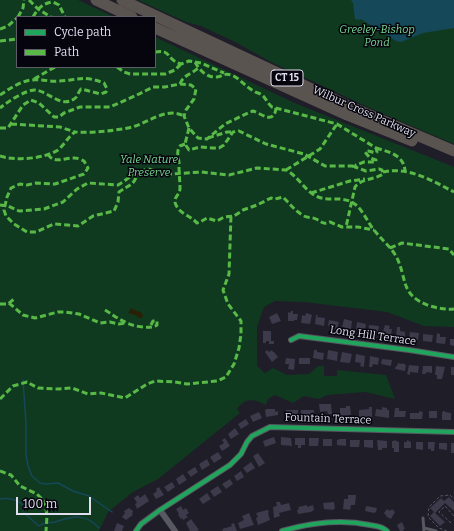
<!DOCTYPE html>
<html>
<head>
<meta charset="utf-8">
<style>
	body { margin:0 }
	#map { position:relative; width:454px; height:531px; overflow:hidden; background:#1e1d28; font-family:Bitter,serif }
	canvas { display:block }
	.legend { position:absolute; left:16px; top:16px; width:140px; height:52px; box-sizing:border-box; background:#06050d; border:1px solid #5d5c67; margin:0; padding:5px 7px; list-style:none; font-size:12px; color:#dfdfee }
	.legend li { display:flex; align-items:center; gap:8px; height:20px }
	.legend b { width:20px; border:1px solid #5d5c67 }
	.scale { position:absolute; left:16px; top:497px; width:75px; height:18px; box-sizing:border-box; border:2px solid #dfdfee; border-top:0; padding-left:5px; font-size:12px; line-height:14px; white-space:nowrap; color:#dfdfee; -webkit-text-stroke:3px #06050d; paint-order:stroke }
</style>
</head>
<body>
<div id="map">
<canvas width="454" height="531"></canvas>
<ul class="legend">
<li><b style="height:5px;background:#20a55d"></b>Cycle path</li>
<li><b style="height:5px;background:#58b947"></b>Path</li>
</ul>
<div class="scale">100 m</div>
</div>
<script>
const ctx = document.querySelector('canvas').getContext('2d');
ctx.lineJoin = 'round';
function fillPath(path, color) {
  ctx.fillStyle = color;
  ctx.fill(path, 'evenodd');
}
function stroke(path, color, width, dash) {
  ctx.strokeStyle = color;
  ctx.lineWidth = width;
  ctx.lineCap = dash ? 'butt' : 'round';
  ctx.setLineDash(dash || []);
  ctx.stroke(path);
}
function write(font, color, halo, rows, align = 'center') {
  ctx.font = font + ' Bitter,serif';
  ctx.lineWidth = 3;
  ctx.setLineDash([]);
  ctx.textBaseline = 'middle';
  ctx.strokeStyle = halo;
  ctx.fillStyle = color;
  for (const [text, x, y, turn = 0] of rows) {
    ctx.save();
    ctx.translate(x, y);
    ctx.rotate((+turn || 0) * Math.PI / 180);
    ctx.textAlign = isNaN(turn) ? turn : align;
    if (halo) ctx.strokeText(text, 0, 0);
    ctx.fillText(text, 0, 0);
    ctx.restore();
  }
}
const green = new Path2D(`
	M0 0H78L114 17H17V67H155V37L297 104 454 167V327L424 326 387 312 304 302 275 301 264 307 257 327V366L265 373 273 368 287 375 309 374 318 366H324V376H337V370L386 375 395 399 365 392 327 395 319 399 304 396 293 403 275 395 268 399 266 405C254 399 246 397 237 409L240 413 158 479 133 492 108 512 99 531H0Z
	M138 0H454V144L372 109 271 62 235 42 201 26 186 22Z`);
const sand = new Path2D(`
	M131 308 137 311 141 312 143 316 142 318H139L135 315 128 313Z`);
const water = new Path2D(`
	M351 0H454V28L423 33 401 42 396 41 361 19 359 20 355 19 353 3Z`);
const stream = new Path2D(`
	M23 380 26 424V455L28 466 32 476 40 483 46 484 58 483 73 491 89 496 112 512
	M0 499C6 498 20 499 23 506 23 507 24 513 24 513L39 526C45 522 49 523 55 522 74 516 85 513 99 528`);
const building = new Path2D(`
	M291 311H293V314H298L297 320H294V321H288V312L290 313Z
	M277 313 281 321 272 324 269 317Z
	M306 313 312 315 310 324 301 323 302 315 305 316Z
	M316 315H318L317 317 325 318 324 326 315 324Z
	M344 319 352 321 351 329 342 327Z
	M329 320 339 322 337 329H335V327H332V329L331 328V327L328 326Z
	M357 322 366 324 365 331 356 330Z
	M369 325 379 326 378 333 368 332Z
	M385 325 390 326 389 329H392L391 336 386 335V337L382 335Z
	M397 327H400V331L405 332V338L396 337Z
	M263 331H271V341H274V344H269V341H266V343H263Z
	M410 332 419 333 418 340 409 339Z
	M437 333 440 334V337H446L445 344 436 343Z
	M423 334 433 335 432 342 423 341Z
	M450 339H454V346L450 345Z
	M267 350 269 352 272 350 273 352H274L278 357 272 362 265 352Z
	M314 350H317V352L324 353 323 360 313 358Z
	M328 350 338 352 337 361 327 359Z
	M342 352 352 354 350 363 340 362Z
	M356 354 365 356 364 367 360 366 361 363 355 362Z
	M370 356 379 358 378 365 373 364 372 367H369Z
	M286 358 295 359 294 370 288 369 289 364H285Z
	M299 358H310V364H299Z
	M382 359 392 360 391 366 381 364Z
	M398 363 402 364V363L406 365 405 371 395 369 396 366H397Z
	M409 365 419 366 418 373 410 372V375L407 374Z
	M423 366H432V373L427 372 425 374H422Z
	M436 366 445 367 442 379H437V375H435Z
	M451 367H454V375H451Z
	M319 404H331L332 414H328L327 411 320 412Z
	M346 406H350L351 415 345 416 343 417H340V408H346Z
	M369 407H372V417L363 418V417L359 418V410L369 409Z
	M382 407 387 408V410H389V418L375 416 376 409 382 410Z
	M395 408H399V411H406L405 417H394Z
	M267 409H275V412L278 411V415L266 417 265 410Z
	M286 410H298V417H285Z
	M301 410H314V417H301Z
	M419 411 423 412 422 419H410V413H419Z
	M429 411H437V418H429Z
	M443 411H445V412L451 413V420H442V412H443Z
	M259 412 262 418 253 422 250 416Z
	M246 419 249 424 241 429 238 424Z
	M235 428 239 434 231 439 228 434Z
	M274 437 276 443 265 447 263 441Z
	M281 437 291 438 292 446 281 445Z
	M225 438 230 446 222 451 219 446 224 443 222 440Z
	M295 438H305V445H301V448H298V445H295Z
	M309 438H319L318 446H309Z
	M323 439H332V446H323Z
	M340 439H346V446L337 445V440Z
	M350 440H360L359 447H350Z
	M364 440H373V448L364 447Z
	M377 440 387 441V448H382V450H378Z
	M394 440 399 442V452H394V448H392V441H394Z
	M407 440 411 442V448H404V442H407Z
	M416 442H423V450L416 449Z
	M428 442H435L434 451H431V449H428Z
	M439 443H447V450L439 449Z
	M451 443H454V453H451Z
	M218 452 222 458 214 463 210 457Z
	M258 453 265 463 259 467 253 456Z
	M207 459 210 465 202 470 199 464Z
	M251 462 255 468 247 473 243 468Z
	M195 467 198 472 191 477 187 472Z
	M241 471 244 477 237 481 234 476Z
	M183 474 187 480 179 485 176 479Z
	M230 479 233 484 226 489 222 484Z
	M172 482 175 487 168 492 164 487Z
	M218 486 222 492 214 497 210 491Z
	M159 487 164 495 156 499 153 494 157 491 156 489Z
	M207 493 211 499 203 504 199 499Z
	M145 494 149 501 137 509 135 504 137 503 134 498 138 495 140 498Z
	M348 495H356L355 505H351L350 510 343 509 344 499H348Z
	M449 497 454 502V511L445 503 435 513 445 522 440 526 430 516 434 512 430 508 441 498 444 501Z
	M276 502H280L281 505 289 503 291 510 279 513 280 516 274 518 273 507 277 506Z
	M334 502 335 508 333 510 324 509 323 503Z
	M307 505V507L313 505 314 510 311 512 298 514 297 510 299 509 298 507Z
	M181 506 183 510 186 508 189 513 186 515 188 517 183 520 182 518 181 519 178 515 179 514 176 509Z
	M366 506 377 508 376 512 374 513 365 511Z
	M129 508 133 511 132 514 133 515 126 520 122 517 125 513 124 511Z
	M387 509 390 511 392 509 395 512 391 519 387 517 384 513Z
	M267 510H268L269 512 268 513 270 520 258 525 256 518 258 517 256 513Z
	M249 513 254 525 240 529 238 523 244 520 242 516Z
	M191 519 199 530 197 531H190L186 523Z
	M402 522 405 529H403L404 531H400L397 525Z
	M117 523 124 526 122 531H114Z
	M234 523 237 531H223L222 529 232 526 231 524Z`);
const path = new Path2D(`
	M451 523 439 512 445 506 454 516
	M447 531 439 528 428 517 429 507 440 496 450 495 454 499`);
const lane = new Path2D(`
	M423 518 424 531
	M424 528 436 531`);
const street = new Path2D(`
	M291 340 299 336 409 350 454 357
	M160 510 175 531
	M136 531 141 524 160 510 230 465 241 454 247 442 252 436 270 427 454 432
	M282 531C310 523 341 519 370 525 376 526 382 526 387 531`);
const highway = new Path2D(`
	M96 0 132 17
	M122 0 346 105 454 151
	M155 28 347 115 412 141`);
const quiet = new Path2D(`
	M29 0 38 9 51 17
	M18 17 23 8 24 0
	M33 17C38 8 43 3 53 2L59 5 65 17
	M0 29 8 26 17 18
	M0 41 17 39
	M155 52C172 49 165 59 181 64L189 61 195 62C199 70 207 78 217 77 223 76 224 73 231 75 240 78 245 87 254 91 256 93 260 93 262 95 266 98 267 103 272 107L337 124 376 148 377 152C373 154 369 149 365 152L370 158 376 160V162H364L356 165 355 167 366 171 379 169 382 170 383 174C374 180 362 178 355 187L346 227
	M195 62 201 63 224 73
	M117 67 124 72 130 74H165L175 70 181 64
	M34 79 55 67
	M180 84C183 75 192 74 198 68
	M0 95C12 87 25 78 40 80 46 80 52 82 59 81 79 80 83 75 104 83L107 89 106 92 101 94 81 89C78 92 78 97 74 99 61 108 49 92 36 90 27 89 7 102 0 108
	M11 124 60 127 75 132
	M0 128H8L23 105 31 100 39 103 54 117H59L64 113 80 107H110L137 95 153 87H165L180 84 191 85 196 89 194 99 186 110 184 116 189 128 198 138 207 139 225 124 250 112 253 111C262 114 274 125 276 108
	M189 128 185 144 189 150 200 147 212 148H219L224 145 233 132 239 131 266 144 304 154 325 166H352L355 167
	M208 138 227 132H233
	M185 144 180 146C175 153 180 159 179 167 179 174 180 181 180 188 180 196 172 197 176 205 181 215 190 215 197 223L200 222 207 218 217 221 224 217 234 216 243 210 257 205 271 198 275 199 283 197C290 204 295 211 304 216 308 218 312 217 316 219 322 222 323 225 330 222L342 227H358L374 230
	M376 148C389 152 404 155 405 171
	M48 154C54 165 65 157 75 158 78 158 82 160 84 161L88 168 84 174 55 184 36 183 27 185 20 184 11 188 7 197 4 210 6 216 14 224 27 232H36L54 224 78 226 93 216 114 211 118 202 119 192C130 184 134 186 138 172
	M0 156C15 161 44 159 58 150 64 145 68 137 75 132 93 133 110 131 128 128 146 125 165 106 184 116
	M286 170 320 149 337 124
	M383 172C408 166 433 181 454 192
	M311 193 350 181 365 179
	M0 205 8 206 19 211 44 209 63 202 77 189 88 183 118 185 123 182 135 173 148 169 171 174 201 172 229 175 257 168 286 170C298 176 304 190 316 196 329 203 343 194 356 205 364 212 368 223 374 230 381 239 390 246 396 256 408 279 399 295 430 306 438 308 446 310 454 309
	M390 248 402 243 449 249 454 255
	M9 303 23 315 35 318 58 312H65L79 314 100 323 110 322 119 324 127 323
	M0 304H8L14 299
	M105 310C112 314 118 319 125 322 132 326 150 330 157 325V321H153L150 327
	M0 399 13 386 27 382 38 388 58 389 72 388 88 394 101 393 125 398 147 384 155 381 175 382 187 384 217 381 226 377 234 364 239 348 241 334V321L228 304 223 290 229 274 231 215
	M0 471 11 475 20 486 37 494 45 502 47 516 46 531`);
const cycleway = new Path2D(`
	M291 340 299 336 409 350 454 357
	M136 531 141 524 160 510 230 465 241 454 247 442 252 436 270 427 454 432
	M282 531C310 523 341 519 370 525 376 526 382 526 387 531`);
const shields = [
	[287,78,32]
];
const shieldNames = [
	["CT 15",287,78]
];
const parkNames = [
	["Greeley-Bishop",377,30],
	["Pond",377,43],
	["Yale Nature",149,160],
	["Preserve",149,173]
];
const streetNames = [
	["Wilbur Cross Parkway",364,112,24],
	["Long Hill Terrace",373,336,8],
	["Fountain Terrace",328,419,2]
];
fillPath(green, '#103a20');
fillPath(sand, '#282106');
fillPath(water, '#154858');
stroke(stream, '#154858', 1.5);
fillPath(building, '#3c3a4b');
stroke(path, '#58575f', 1, [3, 2]);
stroke(lane, '#585861', 3);
stroke(street, '#585861', 6);
stroke(highway, '#5a5450', 11);
stroke(quiet, '#58b947', 3, [6, 3]);
stroke(cycleway, '#20a55d', 4);
for (const [x, y, w] of shields) {
  const box = new Path2D();
  box.roundRect(x - w / 2, y - 8, w, 16, 3);
  ctx.fillStyle = '#06050d';
  ctx.fill(box);
  stroke(box, '#dfdfee', 1);
}
write('bold 10px', '#dfdfee', null, shieldNames);
write('italic 11px', '#77d792', '#06050d', parkNames);
write('11px', '#dfdfee', '#06050d', streetNames);
</script>
</body>
</html>
